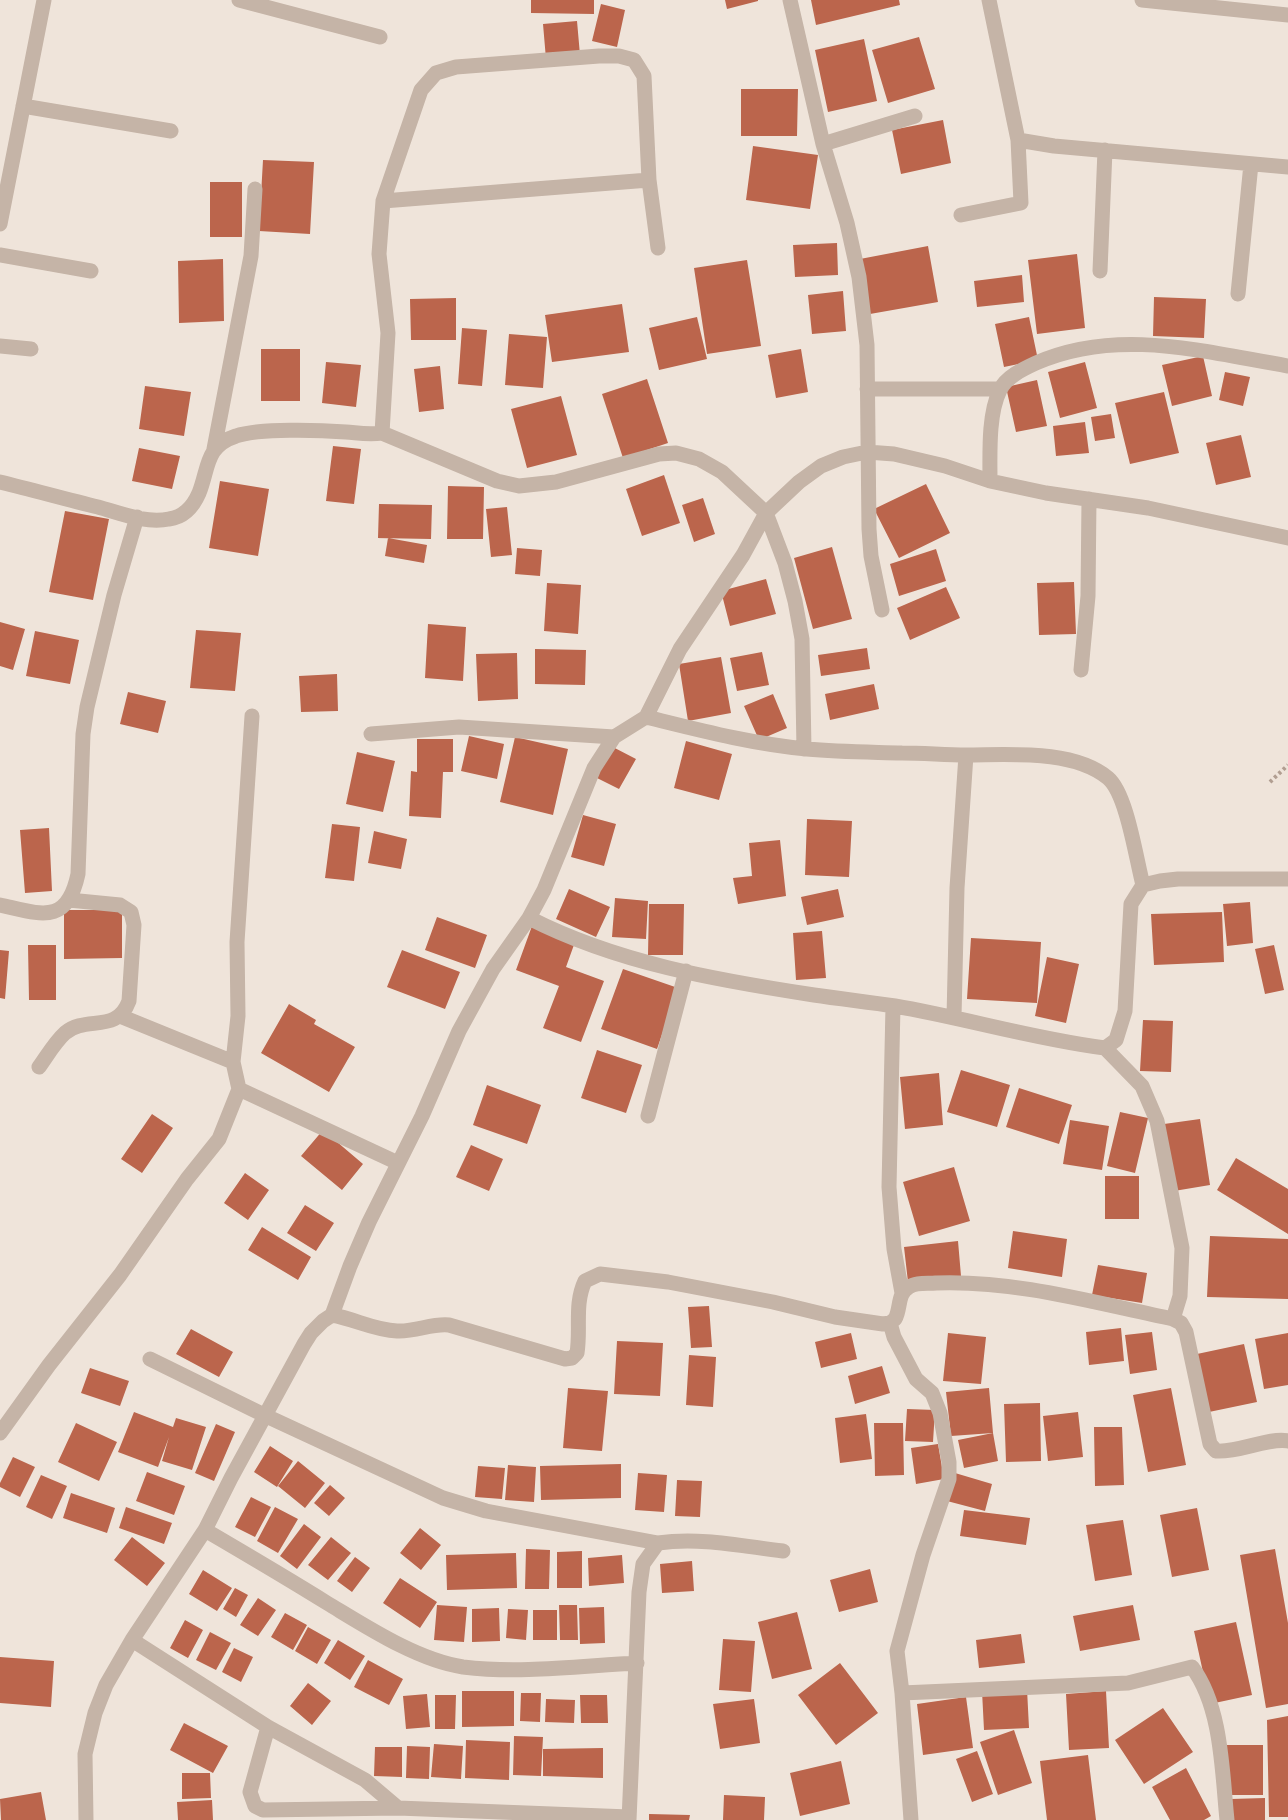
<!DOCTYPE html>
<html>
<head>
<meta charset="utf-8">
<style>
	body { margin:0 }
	canvas { display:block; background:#efe4da }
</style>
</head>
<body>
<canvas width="1288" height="1820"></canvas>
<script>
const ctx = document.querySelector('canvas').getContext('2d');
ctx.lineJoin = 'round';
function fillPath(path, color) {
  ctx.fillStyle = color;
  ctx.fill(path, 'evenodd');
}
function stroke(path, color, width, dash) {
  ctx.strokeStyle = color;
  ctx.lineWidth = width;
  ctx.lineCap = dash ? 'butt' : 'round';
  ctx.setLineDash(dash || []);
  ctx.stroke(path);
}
const building = new Path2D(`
	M531 0H594V14L531 13Z
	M725 0H758V1L727 9Z
	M811 0H899L900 5 816 25Z
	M601 4 625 10 617 47 592 41Z
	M577 21 580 55 546 59 543 24Z
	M919 37 935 89 888 103 872 50Z
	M864 39 877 101 828 112 815 50Z
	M741 89H798L797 136H741Z
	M943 120 951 163 901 174 892 130Z
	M753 146 818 155 810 209 746 200Z
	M263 160 314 162 310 234 259 231Z
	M210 182H242V237H210Z
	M837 243 838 275 795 277 793 245Z
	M928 246 938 302 870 314 860 259Z
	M1077 254 1085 328 1037 334 1028 260Z
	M223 259 224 321 179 323 178 261Z
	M747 260 761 346 707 354 694 268Z
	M1022 275 1024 302 977 307 974 281Z
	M843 291 846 331 812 334 808 295Z
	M1154 297 1206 299 1204 338 1153 336Z
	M456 298V340H411L410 299Z
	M622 304 629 352 552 362 545 315Z
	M697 317 707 359 659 370 649 328Z
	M1029 317 1038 360 1004 367 995 324Z
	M462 328 487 330 482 386 458 384Z
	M509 334 547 337 543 388 505 385Z
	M261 349H300V401H261Z
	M801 349 808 392 776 398 768 355Z
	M1203 356 1212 396 1172 406 1162 365Z
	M326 362 361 365 356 407 322 403Z
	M1085 362 1097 408 1060 418 1048 372Z
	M440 366 444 409 419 412 414 369Z
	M1225 372 1250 377 1243 406 1219 400Z
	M647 379 668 443 623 458 602 394Z
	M1037 380 1047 426 1016 432 1006 387Z
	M145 386 191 392 184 436 139 429Z
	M1164 392 1179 453 1130 464 1115 403Z
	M561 396 577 455 527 468 511 409Z
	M1111 414 1115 438 1095 441 1091 417Z
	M1085 422 1089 453 1056 456 1053 426Z
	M1241 435 1251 477 1216 485 1206 443Z
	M333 446 361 449 354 504 326 501Z
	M139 448 180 456 172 489 132 481Z
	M664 475 680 523 642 536 626 489Z
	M220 481 269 489 258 556 209 548Z
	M926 484 950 533 899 558 874 509Z
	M448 486 484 487 483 539H447Z
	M703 498 715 534 694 542 682 505Z
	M379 504 432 505 431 539 378 538Z
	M507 507 512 555 491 557 486 509Z
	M65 511 109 519 93 600 49 592Z
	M388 538 427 545 424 563 385 556Z
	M832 547 852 619 813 629 794 558Z
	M517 548 542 550 540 576 515 574Z
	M936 549 946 581 899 596 890 564Z
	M766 579 776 614 730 626 721 591Z
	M1074 582 1076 634 1039 635 1037 583Z
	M547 583 581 585 578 634 544 631Z
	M946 587 960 618 910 640 897 608Z
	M0 622 25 629 13 670 0 666Z
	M428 624 466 627 463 681 425 678Z
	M196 630 241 633 235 691 190 688Z
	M35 631 79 640 70 684 26 676Z
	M867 648 870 669 821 676 818 655Z
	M535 649 586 650 585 685 535 684Z
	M762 652 769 685 737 691 730 658Z
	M517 653 518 699 478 701 476 654Z
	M721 657 731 713 688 721 679 664Z
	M337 674 338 711 301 712 299 676Z
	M874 684 879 709 830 720 825 694Z
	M128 692 166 701 158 733 120 724Z
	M773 694 787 728 759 740 744 706Z
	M469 736 504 744 497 779 461 771Z
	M515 737 568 749 553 815 500 802Z
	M417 739H453V772H443L441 818 409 816 411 771 417 772Z
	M686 741 732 754 719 800 674 788Z
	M609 745 636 759 619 789 593 776Z
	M357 752 395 761 383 812 346 804Z
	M583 815 616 824 604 866 571 857Z
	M807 819 852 821 849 877 805 875Z
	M332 824 360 827 354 881 325 878Z
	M49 828 52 891 25 893 20 830Z
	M374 831 407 839 401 869 368 863Z
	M780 840 786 896 738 904 733 878 752 876 749 843Z
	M569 889 610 907 596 937 556 919Z
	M838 889 844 917 807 925 801 897Z
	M615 898 648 901 646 939 612 937Z
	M1250 902 1253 943 1227 946 1223 904Z
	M649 904H684L683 955H648Z
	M64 910H122V958L64 959Z
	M1222 912 1224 962 1154 965 1151 914Z
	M437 917 487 935 475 968 425 950Z
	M532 926 575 942 566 967 604 981 581 1042 543 1028 559 986 516 970Z
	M822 931 826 978 796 980 793 933Z
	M971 938 1041 942 1037 1003 967 999Z
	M28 945H56V1000H29Z
	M1274 945 1284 990 1265 994 1255 949Z
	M0 950 9 951 5 999 0 998Z
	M402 950 460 972 445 1009 387 987Z
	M1047 957 1079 964 1066 1023 1035 1016Z
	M623 969 678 988 657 1049 601 1029Z
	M289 1004 316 1020 314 1024 355 1047 329 1092 261 1053Z
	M1143 1020 1173 1021 1171 1072 1140 1071Z
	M597 1050 642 1065 626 1113 581 1098Z
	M961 1070 1010 1085 997 1127 947 1112Z
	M939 1073 943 1125 905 1129 900 1077Z
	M487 1085 541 1105 527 1144 473 1125Z
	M1019 1088 1072 1105 1059 1144 1006 1127Z
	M1120 1112 1148 1118 1135 1173 1107 1166Z
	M152 1114 173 1128 142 1173 121 1159Z
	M1200 1119 1210 1185 1174 1191 1164 1124Z
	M1070 1120 1109 1126 1102 1170 1063 1164Z
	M323 1130 363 1164 342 1190 301 1156Z
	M471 1145 503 1159 489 1191 456 1177Z
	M1236 1158 1288 1189V1234L1217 1190Z
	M954 1167 970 1221 919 1236 903 1182Z
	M245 1173 269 1190 248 1220 224 1203Z
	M1105 1176H1139V1219H1105Z
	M305 1205 334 1223 316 1251 287 1233Z
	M262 1227 311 1257 298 1280 248 1250Z
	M1013 1231 1067 1239 1062 1277 1008 1268Z
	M1210 1236 1288 1239V1299L1207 1297Z
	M958 1241 961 1276 908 1282 904 1247Z
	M1098 1265 1147 1273 1142 1303 1092 1295Z
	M709 1306 712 1347 691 1348 688 1307Z
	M1121 1328 1124 1361 1089 1365 1086 1332Z
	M191 1329 233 1352 219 1377 176 1354Z
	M1152 1332 1157 1370 1130 1374 1125 1335Z
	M851 1333 857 1359 821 1368 815 1342Z
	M948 1333 986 1337 981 1384 943 1381Z
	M1288 1333V1385L1264 1389 1255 1339Z
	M617 1341 663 1343 660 1396 614 1394Z
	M1244 1344 1257 1402 1209 1412 1197 1354Z
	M689 1355 716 1357 713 1407 686 1405Z
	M882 1366 890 1393 855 1404 848 1376Z
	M90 1368 129 1381 120 1406 81 1393Z
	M568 1388 608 1391 602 1451 563 1448Z
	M989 1388 993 1433 951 1436 946 1392Z
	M1171 1388 1186 1465 1148 1472 1133 1395Z
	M1040 1403 1041 1461 1006 1462 1004 1404Z
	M907 1409 935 1410 933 1442 905 1441Z
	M134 1412 173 1427 176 1418 206 1427 192 1470 162 1461 169 1437 158 1467 118 1452Z
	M1078 1412 1083 1457 1048 1461 1043 1416Z
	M866 1414 872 1459 840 1463 835 1418Z
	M76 1423 117 1442 99 1481 58 1462Z
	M874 1423H903L904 1475 875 1476Z
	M216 1424 235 1432 214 1481 195 1473Z
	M1094 1427H1122L1124 1485 1095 1486Z
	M993 1433 998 1461 964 1468 958 1440Z
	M938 1444 944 1479 916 1484 911 1448Z
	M270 1446 293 1461 277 1487 254 1472Z
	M13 1457 35 1467 20 1497 0 1487V1483Z
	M298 1461 325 1483 305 1508 278 1486Z
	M621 1464V1498L541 1500 540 1466Z
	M508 1465 536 1467 534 1502 505 1500Z
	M478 1466 505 1468 502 1499 475 1497Z
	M147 1472 185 1486 174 1515 136 1501Z
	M638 1473 667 1475 664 1512 635 1510Z
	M955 1473 992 1484 985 1511 947 1501Z
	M41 1475 67 1486 52 1519 26 1507Z
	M677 1480 702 1481 700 1517 675 1516Z
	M330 1485 345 1498 329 1516 314 1503Z
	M71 1493 115 1508 107 1533 63 1518Z
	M251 1497 271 1507 255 1537 235 1527Z
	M126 1507 172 1523 164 1544 119 1528Z
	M275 1507 298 1519 278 1553 257 1541Z
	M1197 1508 1209 1570 1172 1577 1160 1515Z
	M964 1510 1030 1518 1026 1545 960 1536Z
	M1123 1520 1132 1575 1095 1581 1086 1525Z
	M304 1524 321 1537 297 1569 280 1556Z
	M420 1528 441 1545 421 1570 400 1553Z
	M132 1537 165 1563 147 1586 114 1560Z
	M331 1537 351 1553 328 1580 308 1565Z
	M526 1549 550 1550 549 1589H525Z
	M1275 1549 1288 1623V1704L1266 1708 1240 1555Z
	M582 1551V1588H557V1552Z
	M516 1553 517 1588 447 1590 446 1555Z
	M622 1555 624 1583 589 1586 588 1558Z
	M355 1557 370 1568 352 1592 337 1581Z
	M692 1561 694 1591 662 1593 660 1564Z
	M870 1569 878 1602 839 1612 830 1580Z
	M203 1570 232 1588 217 1611 189 1594Z
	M400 1578 437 1602 420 1628 383 1603Z
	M235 1588 248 1595 236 1617 223 1609Z
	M258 1598 276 1610 258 1636 240 1625Z
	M437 1605 467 1607 464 1642 434 1640Z
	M559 1605H577L578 1640H560Z
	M1133 1605 1140 1640 1080 1651 1073 1616Z
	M604 1607 605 1643 580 1644 579 1608Z
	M499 1608 500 1641 472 1642V1609Z
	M508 1609 528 1610 526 1640 506 1638Z
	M533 1610H557V1640H533Z
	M797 1612 812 1669 772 1679 758 1622Z
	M285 1613 307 1625 293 1650 271 1637Z
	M185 1620 203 1630 188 1658 170 1648Z
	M1236 1622 1252 1695 1210 1704 1194 1631Z
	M308 1627 331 1640 317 1664 295 1651Z
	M210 1632 231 1643 216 1670 196 1660Z
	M1021 1634 1025 1663 979 1668 976 1640Z
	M723 1639 755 1641 751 1692 719 1690Z
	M338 1640 365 1656 350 1680 324 1663Z
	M234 1648 253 1657 241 1682 222 1672Z
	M0 1657 54 1661 51 1707 0 1703Z
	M368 1660 403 1679 389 1705 354 1687Z
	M840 1663 878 1713 836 1745 798 1695Z
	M308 1683 331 1701 312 1725 290 1706Z
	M1027 1689 1029 1728 984 1730 982 1691Z
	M462 1691H514V1726L462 1727Z
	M1106 1691 1109 1748 1069 1750 1066 1694Z
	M521 1693H541L540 1722 520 1721Z
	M427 1694 430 1727 406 1729 403 1696Z
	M435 1695H456L455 1729H435Z
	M580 1695H607L608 1723H581Z
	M966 1697 973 1748 923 1755 917 1704Z
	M546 1699 575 1700 574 1723 545 1722Z
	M754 1699 760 1743 720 1749 713 1704Z
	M1163 1708 1193 1752 1144 1784 1115 1740Z
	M1288 1716V1817H1269L1267 1720Z
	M184 1723 228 1746 213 1773 170 1750Z
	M1014 1730 1032 1783 998 1795 980 1742Z
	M514 1736 543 1737 541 1776 513 1775Z
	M466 1740 510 1742 509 1780 465 1778Z
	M434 1744 463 1746 461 1779 431 1777Z
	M1226 1745H1263V1795H1226Z
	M407 1746 430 1747 429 1779 406 1778Z
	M375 1747H402V1777L374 1776Z
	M603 1748V1778L543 1776V1749Z
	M977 1751 993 1794 972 1802 956 1759Z
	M1088 1755 1096 1820H1047L1040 1761Z
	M841 1761 850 1804 800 1816 790 1773Z
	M1186 1768 1211 1816 1204 1820H1170L1152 1787Z
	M182 1773H210L211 1798 182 1799Z
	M41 1792 46 1820H1L0 1799Z
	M724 1795 765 1797 764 1820H723Z
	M1265 1798V1820H1232L1231 1799Z
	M212 1800 213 1820H178L177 1802Z
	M649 1814 690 1815 689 1820H649Z`);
const path = new Path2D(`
	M1270 782 1288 765`);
const street = new Path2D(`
	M239 0 380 37
	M790 0 823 144 847 223 859 277 867 345 869 529 871 556 882 610
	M1142 0 1288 15
	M23 106 171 131
	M1018 140 1054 146 1288 167
	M823 144 915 116
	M383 201 649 180
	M961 215 1021 203 1018 140 989 0
	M0 224 44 0
	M0 255 91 271
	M1100 271 1105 150
	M1238 294 1251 164
	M0 346 31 349
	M867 389H1000
	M382 433 388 333 379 254 383 201 421 90 436 73 456 67 599 56H619L634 60 644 76 649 180 658 248
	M214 449 251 256 255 189
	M990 481C990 454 988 414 1000 390 1006 377 1023 369 1036 363 1118 327 1204 352 1288 366
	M0 482C33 490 65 499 98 507 120 513 146 524 169 519 184 517 193 507 199 493 209 468 205 446 236 436 259 428 320 430 346 432 359 433 369 435 382 433L497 481 519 486 556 482 659 454 676 453 699 459 722 472 766 513 785 563 795 601 802 639 804 749
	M1081 670 1088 596 1089 499
	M646 717C699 730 752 744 807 749 839 752 870 752 902 753 924 753 945 755 966 755 1009 755 1073 749 1108 778 1127 794 1136 859 1143 885
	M371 734 459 727 614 737
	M0 905C41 914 67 926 78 874L83 734 87 707 114 595 137 517
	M529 918C617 963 716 980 814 995 841 999 868 1002 895 1006 965 1018 1034 1039 1105 1048L1116 1040 1125 1011 1131 904 1143 885 1160 881 1178 879H1288
	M893 1006 889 1187 894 1249 902 1293
	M120 1016 233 1062
	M954 1017 957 888 966 755
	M1105 1048 1142 1086 1157 1121 1182 1248 1180 1296 1173 1319
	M39 1067C47 1056 55 1042 65 1033 86 1015 117 1034 129 1001L134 925 131 912 120 905 69 900
	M239 1089 398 1163
	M648 1116 686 971
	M332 1315C355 1319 374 1330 397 1331 416 1332 432 1323 449 1325L565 1359 572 1358 577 1353C581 1329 574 1304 585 1281L600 1274 668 1282 773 1302 835 1317 883 1324 890 1323 895 1319C901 1309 897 1293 909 1287 916 1282 928 1284 936 1283 1016 1280 1095 1303 1173 1319L1181 1323 1186 1332 1210 1444 1216 1451C1238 1453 1269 1437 1288 1441
	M890 1323 894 1337 916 1379 932 1393 940 1413 949 1462V1479L923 1555 897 1651 902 1693 911 1820
	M150 1359 264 1415 443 1498 486 1511 658 1543
	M0 1433 49 1365 120 1275 187 1179 219 1139 239 1089 233 1062 238 1016 237 942 252 716
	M205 1530C246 1554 287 1578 327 1603 367 1627 417 1660 463 1667 520 1674 580 1666 637 1663
	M132 1640 268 1727 365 1780 398 1808 629 1817
	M902 1693 1128 1683 1192 1667C1222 1707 1222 1772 1227 1820
	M268 1727 250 1792 255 1806 263 1810 398 1808
	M86 1820 85 1754 95 1713 106 1685 132 1640 205 1530 231 1478 304 1344 311 1333 323 1321 332 1315 350 1266 369 1222 422 1116 459 1031 493 969 529 918 544 890 594 768 614 737 646 717 680 649 743 555 766 513 799 482 821 466 843 457 867 452 894 454 945 466 990 481 1046 493 1148 508 1288 538
	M629 1820 639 1592 643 1564 658 1543C700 1537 741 1546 783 1551`);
fillPath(building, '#bb654c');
stroke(path, '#b19e91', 4, [3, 3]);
stroke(street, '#c5b4a7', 15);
</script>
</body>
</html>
